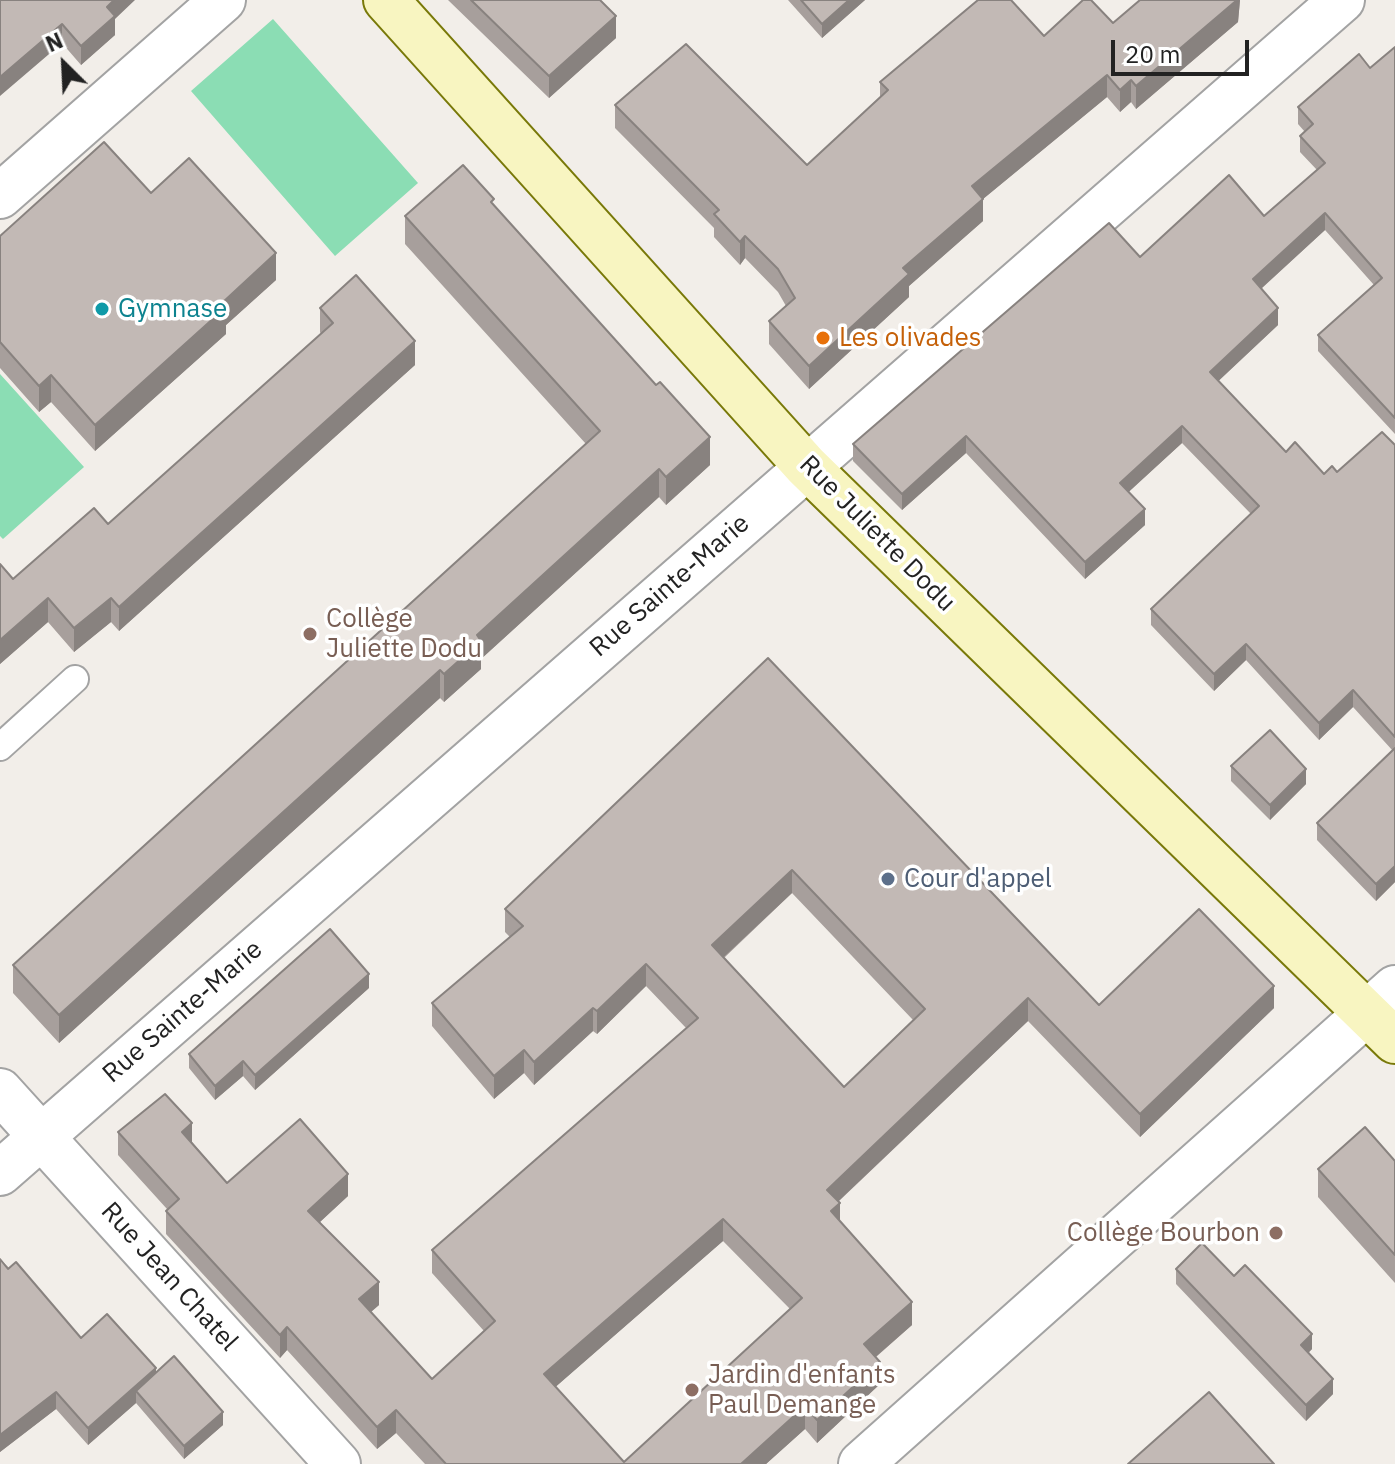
<!DOCTYPE html>
<html>
<head>
<meta charset="utf-8">
<style>
	body { margin:0 }
	#map { position:relative; width:1395px; height:1464px; overflow:hidden; background:#f2eee9; font-family:"IBM Plex Sans",sans-serif }
	canvas { display:block }
	.north { position:absolute; left:24px; top:24px; width:80px; height:80px; -webkit-text-stroke:6px #fff; paint-order:stroke; rotate:336deg; font-size:22px; font-weight:700; line-height:32px; text-align:center; color:#222 }
	.north::after { content:''; display:block; margin:auto; width:28px; height:36px; background:#222; clip-path:polygon(50% 0,100% 100%,50% 72%,0 100%) }
	.scale { position:absolute; left:1111px; top:40px; width:138px; height:36px; box-sizing:border-box; border:4px solid #222; border-top:0; padding-left:10px; font-size:24px; line-height:28px; white-space:nowrap; color:#222; -webkit-text-stroke:6px #fff; paint-order:stroke }
</style>
</head>
<body>
<div id="map">
<canvas width="1395" height="1464"></canvas>
<div class="north">N</div>
<div class="scale">20 m</div>
</div>
<script>
const ctx = document.querySelector('canvas').getContext('2d');
ctx.lineJoin = 'round';
function fillPath(path, color) {
  ctx.fillStyle = color;
  ctx.fill(path, 'evenodd');
}
function stroke(path, color, width, dash) {
  ctx.strokeStyle = color;
  ctx.lineWidth = width;
  ctx.lineCap = dash ? 'butt' : 'round';
  ctx.setLineDash(dash || []);
  ctx.stroke(path);
}
function write(font, color, halo, rows, align = 'center') {
  ctx.font = font + ' "IBM Plex Sans",sans-serif';
  ctx.lineWidth = 7;
  ctx.setLineDash([]);
  ctx.textBaseline = 'middle';
  ctx.strokeStyle = halo;
  ctx.fillStyle = color;
  for (const [text, x, y, turn = 0] of rows) {
    ctx.save();
    ctx.translate(x, y);
    ctx.rotate((+turn || 0) * Math.PI / 180);
    ctx.textAlign = isNaN(turn) ? turn : align;
    if (halo) ctx.strokeText(text, 0, 0);
    ctx.fillText(text, 0, 0);
    ctx.restore();
  }
}
const pitch = new Path2D(`
	M273 19 418 183 335 256 191 91Z
	M0 374 84 467 3 539 0 536Z`);
const lane = new Path2D(`
	M0 747 75 679`);
const street = new Path2D(`
	M0 196 223 0
	M0 1091 338 1464
	M0 1173 1342 0
	M861 1464 1395 988`);
const secondary = new Path2D(`
	M386 0 806 466 1395 1041`);
const wall = new Path2D(`
	M0 0 115 19V35L81 65 62 43Z
	M448 0H600L616 38 549 98Z
	M788 0H865L822 38Z
	M1240 0 1238 22 1136 109 1131 102 1120 112 1107 97 983 199V221L909 286V297L809 389 769 344V321L786 306 778 292 745 258 740 265 714 237V228L615 128V105L807 165 880 97V82L1044 36Z
	M1395 47V434L1318 351V335L1374 285 1325 230 1261 289 1278 325 1218 381 1286 452 1324 474 1337 472 1395 445V882L1376 901 1317 840V823L1393 751 1353 707 1319 740 1246 660 1214 691 1151 625V609L1251 514 1182 443 1128 492 1145 525 1085 579 966 453 902 510 853 461V444L1140 257 1264 216 1317 170 1300 152V136L1305 132 1298 124V107L1370 68Z
	M151 193 276 280 226 325V334L95 451 51 402 39 412 0 368V236Z
	M494 206 710 465 666 505 659 497 481 659V669L444 702 440 698 59 1043 13 993V965L586 444 405 244V216Z
	M320 308 415 365 119 631 111 622 74 652 48 622 0 664V564L13 579 108 524 321 334 320 332Z
	M768 658 1099 1005 1274 1008 1140 1137 1028 1021 838 1202 840 1222 912 1325 876 1357 880 1384 817 1443 805 1429 766 1464H425L396 1433 377 1449 287 1350 280 1358 166 1234V1211L167 1209 118 1155V1132L192 1142 227 1183 348 1196 320 1222 379 1305 371 1312 432 1379 484 1331 432 1273V1250L687 1029 646 986 597 1034 593 1031 534 1085 524 1073 494 1099 432 1026V1003L510 937 505 932V909ZM792 893 913 1020 844 1087 724 958ZM723 1241 790 1309 624 1462 555 1387Z
	M1231 766 1306 784 1270 820 1231 781Z
	M369 988 255 1090 243 1076 215 1100 189 1068V1054Z
	M1395 1161V1283L1318 1197V1169Z
	M0 1259 81 1338 156 1373 223 1425 184 1459 136 1403 88 1445 56 1409 0 1452Z
	M1176 1269 1234 1276 1312 1349 1308 1353 1333 1394 1306 1421 1176 1284Z`);
const shadedWall = new Path2D(`
	M114 0H135L115 19V35L81 65V46L107 7Z
	M849 0H865L822 38V24Z
	M1232 0H1240L1238 22 1136 109V86Z
	M616 16V38L549 98V76Z
	M62 24V43L0 96V77Z
	M1107 75V97L983 199V221L909 286V297L809 389V366L903 268 972 186Z
	M1131 80V102L1120 112V90Z
	M1325 213V230L1253 296V279Z
	M745 236V258L740 265V242Z
	M276 253V280L226 325V334L95 451V425L222 303Z
	M1278 308V325L1210 389V372Z
	M415 341V365L119 631V607Z
	M51 375V402L39 412V386Z
	M1182 426V443L1120 500V483Z
	M966 436V453L902 510V494Z
	M710 437V465L666 505V477Z
	M659 469V497L481 659V669L444 702V674L477 635Z
	M1145 509V525L1085 579V562Z
	M48 598V622L0 664V640Z
	M111 598V622L74 652V628Z
	M1246 644V660L1214 691V674Z
	M440 670V698L59 1043V1015Z
	M1353 690V707L1319 740V723Z
	M1306 769V784L1270 820V805Z
	M1395 866V882L1376 901V884Z
	M792 870V893L712 968V945Z
	M646 964V986L597 1034V1011Z
	M369 974V988L255 1090V1075Z
	M1274 986V1008L1140 1137V1114Z
	M1028 998V1021L827 1212V1190Z
	M593 1008V1031L534 1085V1062Z
	M524 1050V1073L494 1099V1076Z
	M243 1061V1076L215 1100V1086Z
	M192 1123V1146L182 1132Z
	M348 1174V1196L308 1233V1211Z
	M840 1203V1226L831 1211Z
	M723 1219V1241L544 1397V1374Z
	M379 1282V1305L359 1322V1299Z
	M912 1302V1325L864 1367V1344Z
	M287 1327V1350L280 1358V1335Z
	M1312 1334V1349L1301 1360V1345Z
	M880 1362V1384L817 1443V1420Z
	M156 1368V1385L136 1391V1403L88 1445V1428Z
	M1333 1379V1394L1306 1421V1405Z
	M56 1392V1409L0 1452V1435Z
	M805 1406V1429L766 1464H741Z
	M396 1410V1433L377 1449V1427Z
	M223 1412V1425L184 1459V1446Z`);
const building = new Path2D(`
	M0 0H114L107 7 115 16 81 46 62 24 0 77Z
	M471 0H600L616 16 549 76Z
	M801 0H849L822 24Z
	M978 0H1011L1044 36 1083 0H1091L1113 23 1140 0H1237L1136 86 1131 80 1120 90 1107 75 972 186 983 199 903 268 909 274 809 366 769 321 795 298 778 269 745 236 740 242 714 214 719 210 615 105 686 44 807 165 888 90 880 82Z
	M1395 47V418L1318 335 1382 278 1325 213 1253 279 1278 308 1210 372 1286 452 1295 442 1324 474 1332 466 1337 472 1382 432 1395 445V737L1353 690 1319 723 1246 644 1214 674 1151 609 1259 506 1182 426 1120 483 1145 509 1085 562 966 436 902 494 853 444 1109 223 1140 257 1229 175 1264 216 1325 163 1300 136 1313 124 1298 107 1359 54 1370 68Z
	M104 142 151 193 189 158 276 253 222 303 226 307 95 425 51 375 39 386 0 342V236Z
	M463 165 494 199 491 202 656 385 660 382 710 437 666 477 659 469 477 635 481 641 444 674 440 670 59 1015 13 965 600 431 405 216Z
	M356 275 415 341 119 607 111 598 74 628 48 598 0 640V564L13 579 94 508 108 524 333 323 320 308Z
	M768 658 1099 1005 1199 909 1274 986 1140 1114 1028 998 827 1190 840 1203 831 1211 912 1302 864 1344 880 1362 817 1420 805 1406 741 1464H446L396 1410 377 1427 287 1327 280 1335 166 1211 179 1199 118 1132 165 1094 192 1123 182 1132 227 1183 300 1119 348 1174 308 1211 379 1282 359 1299 432 1379 495 1321 432 1250 698 1018 646 964 597 1011 593 1008 534 1062 524 1050 494 1076 432 1003 523 926 505 909ZM792 870 925 1009 844 1087 712 945ZM723 1219 802 1298 624 1462 544 1374Z
	M1270 730 1306 769 1270 805 1231 766Z
	M1395 748V866L1376 884 1317 823Z
	M330 929 369 974 255 1075 243 1061 215 1086 189 1054Z
	M1365 1127 1395 1161V1255L1318 1169Z
	M1202 1243 1234 1276 1245 1265 1312 1334 1301 1345 1333 1379 1306 1405 1176 1269Z
	M0 1259 8 1269 16 1262 81 1338 107 1314 156 1368 88 1428 56 1392 0 1435Z
	M174 1356 223 1412 184 1446 136 1391Z
	M1209 1392 1274 1464H1128Z`);
const markers = [
	[102,309,8,"#0f9aa8"],
	[823,338,8,"#e8710a"],
	[310,634,8,"#8d6e63"],
	[888,879,8,"#5c6f8a"],
	[1276,1233,8,"#8d6e63"],
	[692,1390,8,"#8d6e63"]
];
const cultureNames = [
	["Gymnase",118,309]
];
const foodNames = [
	["Les olivades",839,338]
];
const streetNames = [
	["Rue Juliette Dodu",877,534,45],
	["Rue Sainte-Marie",670,586,-41],
	["Rue Sainte-Marie",183,1012,-41],
	["Rue Jean Chatel",169,1277,48]
];
const educationNames = [
	["Collège",326,619],
	["Juliette Dodu",326,649],
	["Collège Bourbon",1260,1233,"right"],
	["Jardin d'enfants",708,1375],
	["Paul Demange",708,1405]
];
const serviceNames = [
	["Cour d'appel",904,879]
];
fillPath(pitch, '#8bddb4');
stroke(lane, '#a3a3a3', 30);
stroke(street, '#a3a3a3', 48);
stroke(secondary, '#797909', 48);
stroke(lane, '#fff', 26);
stroke(street, '#fff', 44);
stroke(secondary, '#f8f5c1', 44);
fillPath(wall, '#a79f9c');
fillPath(shadedWall, '#88827f');
fillPath(building, '#c2b9b5');
stroke(building, '#88827f', 2);
for (const [x, y, r, color] of markers) {
  const dot = new Path2D();
  dot.arc(x, y, r, 0, 2 * Math.PI);
  ctx.fillStyle = color;
  ctx.fill(dot);
  stroke(dot, '#fff', 3);
}
write('26px', '#0d838f', '#fff', cultureNames, 'left');
write('26px', '#c56008', '#fff', foodNames, 'left');
write('26px', '#222', '#fff', streetNames);
write('26px', '#785e54', '#fff', educationNames, 'left');
write('26px', '#4e5e75', '#fff', serviceNames, 'left');
</script>
</body>
</html>
